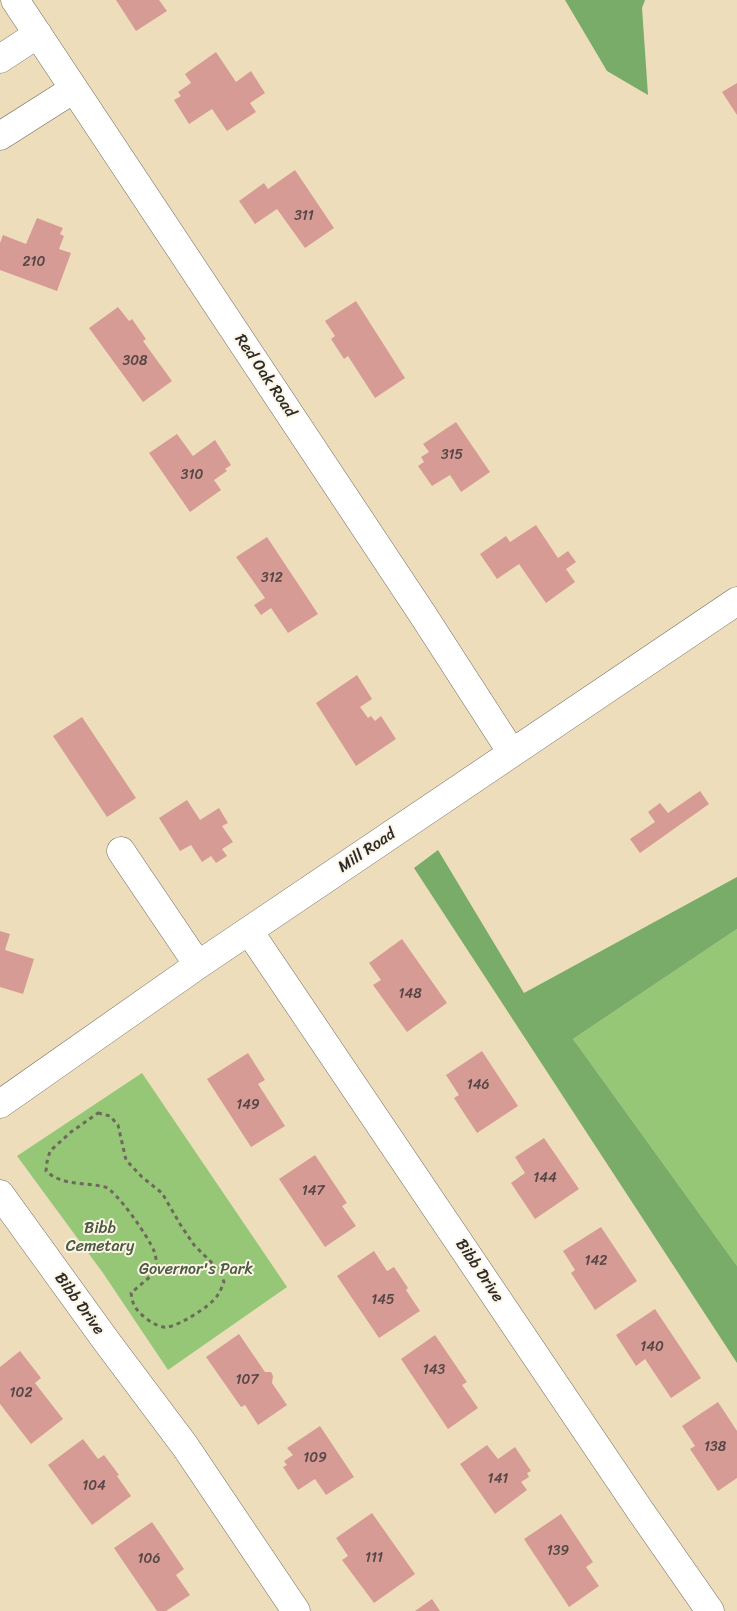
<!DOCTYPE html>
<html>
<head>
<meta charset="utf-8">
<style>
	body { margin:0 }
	canvas { display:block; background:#edb }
</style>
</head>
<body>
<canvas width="737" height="1611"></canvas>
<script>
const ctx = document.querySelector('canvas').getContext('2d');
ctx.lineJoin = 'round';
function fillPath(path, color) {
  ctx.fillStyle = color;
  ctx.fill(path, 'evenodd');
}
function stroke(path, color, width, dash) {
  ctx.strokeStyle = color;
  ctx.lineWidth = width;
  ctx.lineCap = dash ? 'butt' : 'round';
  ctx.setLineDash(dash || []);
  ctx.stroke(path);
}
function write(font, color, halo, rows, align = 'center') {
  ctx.font = font + ' Sriracha,sans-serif';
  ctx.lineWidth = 4;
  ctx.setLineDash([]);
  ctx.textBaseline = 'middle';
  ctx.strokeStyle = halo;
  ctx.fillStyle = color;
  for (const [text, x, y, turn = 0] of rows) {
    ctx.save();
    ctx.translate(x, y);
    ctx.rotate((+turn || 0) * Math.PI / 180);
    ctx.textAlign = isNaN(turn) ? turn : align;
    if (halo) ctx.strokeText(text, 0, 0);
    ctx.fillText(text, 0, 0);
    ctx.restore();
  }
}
const green = new Path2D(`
	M737 929V1266L573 1039Z
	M142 1073 287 1287 168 1370 103 1273 17 1156Z`);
const forest = new Path2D(`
	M565 0H645L642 8 648 95 607 71Z
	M438 850 524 993 737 877V929L573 1039 737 1266V1363L414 868Z`);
const building = new Path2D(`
	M116 0H159L167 11 136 31Z
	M216 52 236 82 251 71 265 93 250 103 256 112 227 131 212 109 189 124 174 100 181 96 178 92 191 83 185 74Z
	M737 83V115L722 92Z
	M295 170 334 228 305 248 277 209 255 224 239 201 264 183 268 189Z
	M37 218 63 228 60 234 64 236 59 249 71 253 57 291 0 270V243L3 235 26 244Z
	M356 301 405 378 375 398 348 356 344 359 331 339 335 336 325 321Z
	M118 307 129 321 132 319 146 339 143 341 172 381 143 402 89 328Z
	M456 422 490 472 461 492 450 475 432 486 418 466 424 462 421 457 429 452 423 444Z
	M177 434 193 456 215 440 231 465 225 469 227 471 214 480 221 490 190 512 149 453Z
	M536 525 558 558 568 551 576 562 566 569 575 582 546 603 519 564 497 579 480 554 506 536 510 542Z
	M267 537 318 614 288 633 271 608 261 615 254 605 265 598 236 557Z
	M357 675 372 699 360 707 368 718 371 716 375 721 381 716 396 739 356 766 316 703Z
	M82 717 136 798 107 817 53 736Z
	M700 791 709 804 640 853 630 839 655 822 648 812 660 803 668 813Z
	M187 800 200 820 219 808 228 823 222 826 233 842 222 849 227 856 216 863 211 856 202 862 191 845 180 851 159 818Z
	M0 931 10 934 5 950 34 959 23 994 0 987Z
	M402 939 447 1003 407 1032 373 985 381 980 369 963Z
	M482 1051 518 1106 477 1133 454 1098 459 1095 446 1075Z
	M248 1053 265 1080 258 1084 285 1126 251 1147 207 1079Z
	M544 1138 579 1189 535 1219 511 1183 525 1173 515 1157Z
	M315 1155 347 1203 342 1206 356 1226 325 1247 279 1179Z
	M601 1227 637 1281 595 1310 571 1273 575 1270 563 1251Z
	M374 1251 387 1271 394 1267 408 1288 406 1290 420 1311 379 1338 337 1276Z
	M655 1309 701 1378 671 1398 645 1359 636 1366 616 1335Z
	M239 1334 265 1372H271L273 1376 272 1383 287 1405 258 1425 245 1405 241 1407 206 1357Z
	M435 1335 467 1382 462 1385 478 1408 448 1429 401 1359Z
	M20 1351 41 1378 35 1383 63 1419 31 1444 0 1404V1367Z
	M718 1402 737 1431V1478L718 1491 690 1449 695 1446 682 1426Z
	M320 1426 354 1477 326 1495 315 1479 298 1490 283 1467 287 1465 284 1461 293 1455 287 1448Z
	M83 1439 98 1459 104 1455 119 1475 117 1476 131 1496 92 1525 48 1465Z
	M487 1445 498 1459 515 1447 531 1471 527 1473 529 1477 521 1482 527 1490 495 1514 460 1464Z
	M372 1513 415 1574 374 1603 342 1560 348 1556 336 1538Z
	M561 1514 593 1562 586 1567 599 1586 569 1607 524 1539Z
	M152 1522 184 1569 176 1575 190 1595 166 1611H157L114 1548Z
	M432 1599 440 1611H415Z`);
const path = new Path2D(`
	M98 1113 110 1116 118 1125 126 1160 142 1177 162 1193 180 1224 194 1245 219 1270 224 1282C222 1287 220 1292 217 1296 211 1306 180 1325 168 1327 157 1329 138 1314 134 1305 132 1301 132 1297 131 1293L152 1275 157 1266C156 1261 156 1255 154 1251 149 1238 117 1191 105 1187 85 1182 62 1186 46 1171L47 1162 50 1151 71 1132Z`);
const minor = new Path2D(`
	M15 0 423 615 512 753
	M0 59 38 34
	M0 136 74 89
	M121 851 198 965
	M249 931 639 1509 710 1611
	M0 1104 198 965 737 601
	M0 1194 107 1342 185 1446 296 1611`);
const numberNames = [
	["311",304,216],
	["210",34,262],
	["308",135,361],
	["315",452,455],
	["310",192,475],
	["312",272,578],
	["148",410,994],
	["146",478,1085],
	["149",248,1105],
	["144",545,1178],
	["147",313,1191],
	["142",596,1261],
	["145",383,1300],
	["140",652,1347],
	["143",434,1370],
	["107",247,1380],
	["102",21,1393],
	["138",715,1447],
	["109",315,1458],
	["141",498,1479],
	["104",94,1486],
	["139",558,1551],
	["111",374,1558],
	["106",149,1559]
];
const streetNames = [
	["Red Oak Road",265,376,56],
	["Mill Road",367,851,-34],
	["Bibb Drive",479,1271,56],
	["Bibb Drive",79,1304,54]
];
const parkNames = [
	["Bibb",100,1229],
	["Cemetary",100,1247],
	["Governor's Park",196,1270]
];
fillPath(green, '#95c777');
fillPath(forest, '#78ac68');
fillPath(building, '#d79b95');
stroke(minor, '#6f695d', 29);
stroke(path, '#6f695d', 3, [4, 4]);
stroke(minor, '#fff', 28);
write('14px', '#564746', null, numberNames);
write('16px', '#2b2b2b', '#fcf5e5', streetNames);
write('16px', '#4b5a42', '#fcf5e5', parkNames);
</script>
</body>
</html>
